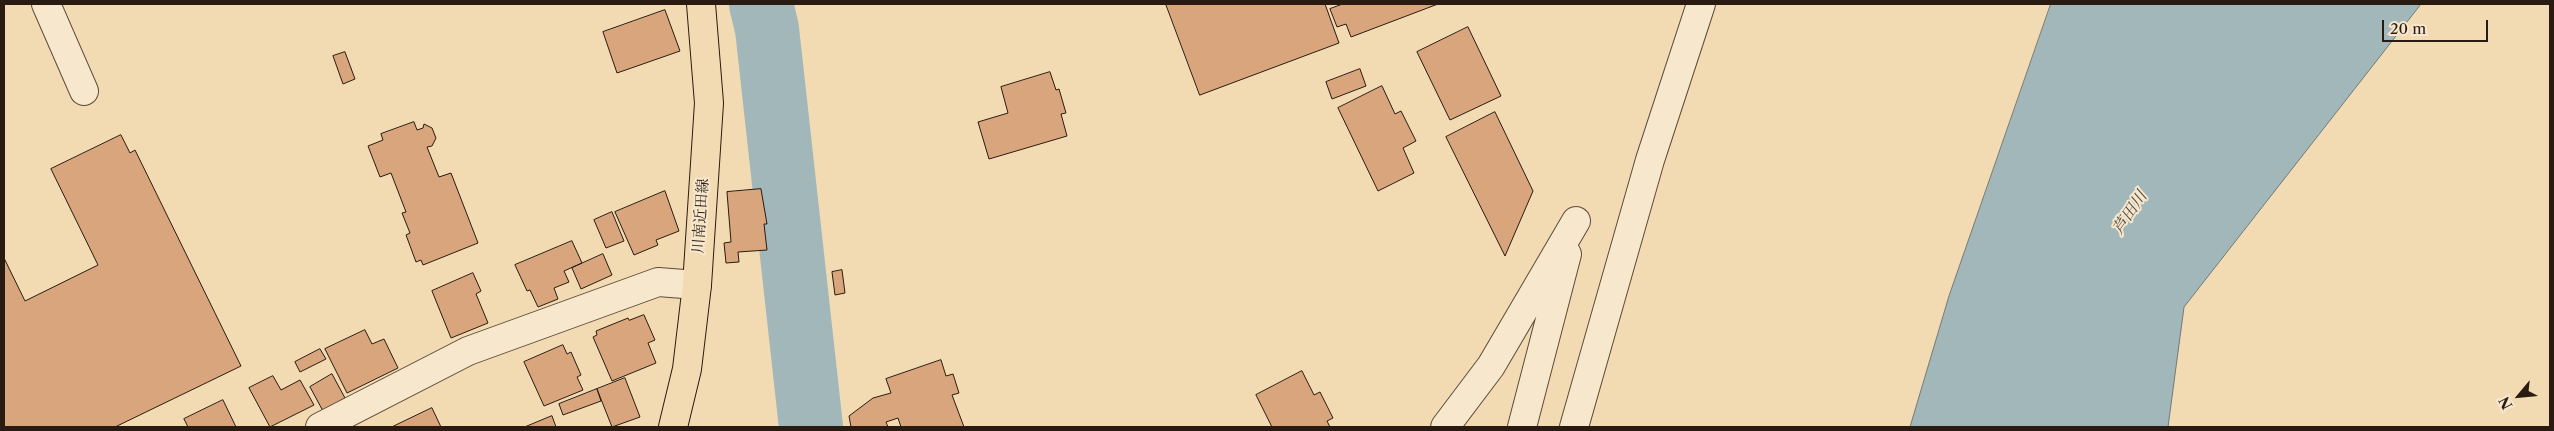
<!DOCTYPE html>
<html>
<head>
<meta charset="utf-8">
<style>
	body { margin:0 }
	#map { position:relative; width:2554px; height:431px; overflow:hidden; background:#f2dab2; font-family:"Libre Caslon Text",serif }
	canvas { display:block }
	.frame { position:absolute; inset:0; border:5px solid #291b11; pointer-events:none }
	.north { position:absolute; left:2494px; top:371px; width:50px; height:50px; -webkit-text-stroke:4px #f7e7cd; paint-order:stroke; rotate:242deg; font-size:14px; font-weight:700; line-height:20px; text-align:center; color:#291b11 }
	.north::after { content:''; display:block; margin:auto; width:18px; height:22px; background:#291b11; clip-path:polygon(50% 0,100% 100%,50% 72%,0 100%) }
	.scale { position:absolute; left:2382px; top:20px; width:106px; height:22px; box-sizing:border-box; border:2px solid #291b11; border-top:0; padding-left:6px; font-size:15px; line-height:18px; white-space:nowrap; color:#291b11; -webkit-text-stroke:4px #f7e7cd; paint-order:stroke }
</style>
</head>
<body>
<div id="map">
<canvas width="2554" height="431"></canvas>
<div class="frame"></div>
<div class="north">N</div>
<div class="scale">20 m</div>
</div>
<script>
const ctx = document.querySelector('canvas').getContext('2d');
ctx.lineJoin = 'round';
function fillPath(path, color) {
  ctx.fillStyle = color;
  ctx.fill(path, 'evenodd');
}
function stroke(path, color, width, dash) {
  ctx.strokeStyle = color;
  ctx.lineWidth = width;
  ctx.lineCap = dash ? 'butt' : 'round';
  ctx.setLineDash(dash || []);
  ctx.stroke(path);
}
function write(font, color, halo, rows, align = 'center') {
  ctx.font = font + ' "Libre Caslon Text","Noto Serif JP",serif';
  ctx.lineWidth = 4;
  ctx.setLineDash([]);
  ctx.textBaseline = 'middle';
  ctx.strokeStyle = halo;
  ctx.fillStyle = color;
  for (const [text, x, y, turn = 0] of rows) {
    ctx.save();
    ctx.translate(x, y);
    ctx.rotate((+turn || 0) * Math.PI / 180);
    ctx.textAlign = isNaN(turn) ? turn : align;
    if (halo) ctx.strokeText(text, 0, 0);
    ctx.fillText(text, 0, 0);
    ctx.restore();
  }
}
const water = new Path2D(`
	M2051 4H2421L2184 307 2168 427H1910L1949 296Z`);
const river = new Path2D(`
	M761 4 767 29 811 427`);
const building = new Path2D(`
	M1166 4H1325L1339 43 1200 95Z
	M1343 4H1438L1351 37 1346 24 1337 27 1330 9Z
	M665 10 680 51 617 73 603 32Z
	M1468 27 1501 96 1450 120 1417 52Z
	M345 52 355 79 343 84 333 56Z
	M1360 69 1366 86 1332 99 1326 82Z
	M1050 72 1056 90 1059 89 1066 113 1061 114 1067 136 989 159 978 122 1008 113 1001 87Z
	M1382 86 1395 114 1401 111 1416 141 1403 148 1414 173 1378 191 1338 108Z
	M1495 112 1533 191 1505 256 1446 137Z
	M414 122 417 130 423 128 424 124 432 128 436 138 432 146 427 147 439 177 451 173 478 243 423 265 421 260 416 262 406 235 410 233 402 213 406 212 391 173 380 177 368 146 383 140 381 134Z
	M121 135 130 153 135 150 241 366 115 427H4V258L25 301 98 265 51 169Z
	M761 189 767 224H764L767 250 738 252 739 262 726 263 724 243 731 242 727 192Z
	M665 191 679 231 656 240 658 245 634 255 615 212Z
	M612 212 624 241 606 248 594 220Z
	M572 241 582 263 564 271 569 282 554 288 558 299 538 307 530 290 527 291 515 265Z
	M603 254 612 275 581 289 572 268Z
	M842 270 845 293 835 295 832 272Z
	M473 273 481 291 476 294 488 323 451 338 432 291Z
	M644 315 655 340 648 343 656 363 612 381 593 337 597 335 596 331 628 318 629 320Z
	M365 330 372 344 384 339 398 368 347 393 325 349Z
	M563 345 567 354 571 352 581 375 577 377 583 390 544 406 524 362Z
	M320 349 326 359 300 372 295 362Z
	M941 360 946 376 953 374 959 393 952 395 964 427H901L898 418 886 422 888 427H851L849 416 873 398 891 393 886 379Z
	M1302 371 1314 395 1320 392 1333 418 1327 421 1330 427H1272L1256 395Z
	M332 374 345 398 323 411 310 387Z
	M273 376 281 390 300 380 314 405 270 427 249 388Z
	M625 378 640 417 612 427 597 389Z
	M597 389 601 401 563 415 559 404Z
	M223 400 236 427H188L184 419Z
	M432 408 441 427H392Z
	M552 416 556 427H525Z`);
const minor = new Path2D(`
	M46 4 84 91
	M320 427 468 351 658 282 697 285
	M1445 427 1491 366 1576 221
	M1522 427 1567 254
	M1574 427 1650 160 1701 4`);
const major = new Path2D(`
	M673 427 687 369 697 285 709 103 701 4`);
const streetNames = [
	["川南近田線",701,216,-86]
];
const waterNames = [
	["芦田川",2130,213,-56]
];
fillPath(water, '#a2b7b9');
stroke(water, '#727976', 1);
stroke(river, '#a2b7b9', 64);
fillPath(building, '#d9a57c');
stroke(building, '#291b11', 1);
stroke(minor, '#5b4b39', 30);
stroke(major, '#291b11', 30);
stroke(minor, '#f7e7cd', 28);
stroke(major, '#f2dab2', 28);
write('15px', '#291b11', '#f7e7cd', streetNames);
write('italic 16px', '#4d4a43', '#f7e7cd', waterNames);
</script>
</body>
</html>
